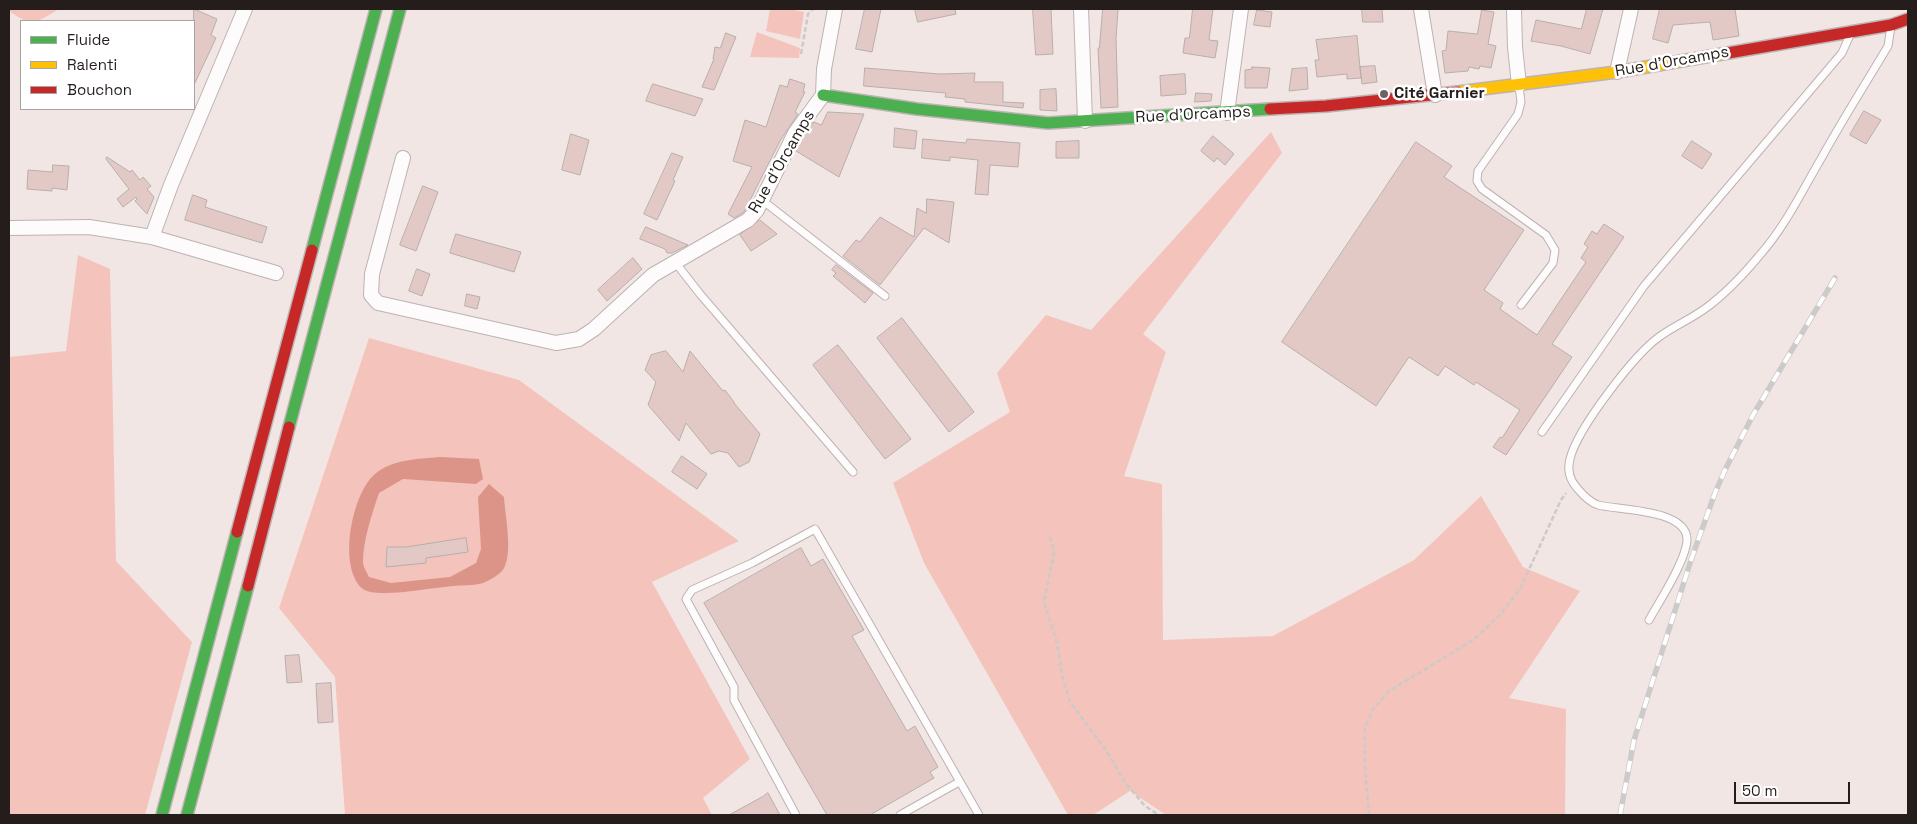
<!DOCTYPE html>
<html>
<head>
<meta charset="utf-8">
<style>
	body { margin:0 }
	#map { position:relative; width:1917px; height:824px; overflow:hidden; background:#f1e6e4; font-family:"Space Grotesk",sans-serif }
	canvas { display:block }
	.frame { position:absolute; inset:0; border:10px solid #241d1c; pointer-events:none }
	.legend { position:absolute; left:20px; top:20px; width:175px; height:90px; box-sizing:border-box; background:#fff; border:1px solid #a7a5a4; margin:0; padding:6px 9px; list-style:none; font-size:15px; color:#241d1c }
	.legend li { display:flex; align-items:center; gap:10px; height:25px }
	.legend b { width:25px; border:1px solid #a7a5a4 }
	.scale { position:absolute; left:1734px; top:782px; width:116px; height:22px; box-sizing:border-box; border:2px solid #241d1c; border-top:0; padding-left:6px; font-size:15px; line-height:18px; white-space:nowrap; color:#241d1c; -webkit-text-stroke:4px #fff; paint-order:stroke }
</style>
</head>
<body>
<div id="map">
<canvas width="1917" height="824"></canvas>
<div class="frame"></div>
<ul class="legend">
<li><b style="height:6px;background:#4caf50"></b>Fluide</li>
<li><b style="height:6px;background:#ffc107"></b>Ralenti</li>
<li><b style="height:6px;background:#c62828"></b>Bouchon</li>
</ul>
<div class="scale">50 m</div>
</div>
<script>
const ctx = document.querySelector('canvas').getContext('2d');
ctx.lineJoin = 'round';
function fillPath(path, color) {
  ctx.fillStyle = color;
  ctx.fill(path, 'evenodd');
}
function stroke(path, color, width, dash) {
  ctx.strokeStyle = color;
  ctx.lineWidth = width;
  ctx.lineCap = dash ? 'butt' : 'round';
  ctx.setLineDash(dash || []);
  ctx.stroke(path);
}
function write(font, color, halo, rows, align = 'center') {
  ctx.font = font + ' "Space Grotesk",sans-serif';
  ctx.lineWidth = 5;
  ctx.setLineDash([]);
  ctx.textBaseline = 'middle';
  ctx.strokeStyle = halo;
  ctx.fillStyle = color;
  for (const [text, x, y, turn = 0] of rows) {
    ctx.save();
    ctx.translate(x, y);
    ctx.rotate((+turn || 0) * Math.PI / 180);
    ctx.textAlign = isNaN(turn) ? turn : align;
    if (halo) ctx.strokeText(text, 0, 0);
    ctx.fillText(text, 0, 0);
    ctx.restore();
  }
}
const green = new Path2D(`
	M9 9H59C36 23 32 27 9 11Z
	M770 9H788L804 12 800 39 766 31Z
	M757 32 800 48 799 58 750 57Z
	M1271 132 1282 153 1143 334 1166 352 1124 476 1162 484 1163 640 1273 636 1414 560 1481 496 1523 567 1580 591 1509 698 1566 709 1565 815H1166L1130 791 1093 815H1068L924 563 893 483 1010 412 997 373 1046 315 1091 330Z
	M78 255 110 269 116 561 192 642 145 815H9V357L66 351Z
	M369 338 519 380 739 541 652 582 750 759 703 798 712 815H345L335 677 279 608Z`);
const water = new Path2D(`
	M440 457 479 459 483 479 476 484 403 479 379 493C372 514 363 540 363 562 363 567 367 572 369 577L391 583 450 577 476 563 481 549 478 497 489 484 504 497C505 515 513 552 504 568 502 573 489 581 483 583 474 586 462 585 453 586 431 588 407 593 385 593 379 593 368 593 363 589 337 568 352 493 375 474 393 459 418 459 440 457Z`);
const building = new Path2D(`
	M194 9 217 19 211 35 216 38 194 85Z
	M865 9H881L872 52 856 49Z
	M915 9H955L956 14 918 22Z
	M1033 9H1051L1053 54 1036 55Z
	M1103 9H1118V11L1116 38 1118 107 1101 108 1098 48H1099Z
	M1193 9H1213L1209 40 1218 41 1215 58 1183 53 1185 38H1189Z
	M1362 9H1382L1383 22H1363Z
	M1587 9H1603L1590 54 1561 46 1531 41 1536 20 1581 29Z
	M1660 9H1735L1739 36 1713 40 1710 22 1673 25 1668 43 1653 39Z
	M1257 10 1272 12 1270 27 1254 25Z
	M1482 10 1494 12 1488 44 1496 46 1491 68 1480 66 1479 69 1469 67 1468 71 1445 73 1442 51 1446 50 1448 31 1477 34Z
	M726 33 736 37 714 90 702 87 714 59H713L715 47 720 48Z
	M1357 36 1361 78 1347 79V74L1317 77 1315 60H1319L1316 40Z
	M1375 66 1377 82 1362 84 1360 67Z
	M1252 67 1270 68 1267 88H1245V70L1252 69Z
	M865 68 940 74 975 73 974 82H1003V102L1024 103 1023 108 965 102V99L945 97 946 93 864 86Z
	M1307 68 1308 89 1289 91 1292 69Z
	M1185 74 1186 94 1161 96 1160 76Z
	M790 79 805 84 803 92H805L795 112 798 114 780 141 744 212 734 218 728 214 752 167 733 161 745 120 766 127 780 85 787 87Z
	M653 84 703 99 695 116 646 101Z
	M1056 89 1057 111 1040 110V90Z
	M1196 93 1212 94 1211 101 1195 102Z
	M1864 111 1881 120 1866 144 1850 135Z
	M828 112 864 114 839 177 796 151 802 138 814 122 821 125Z
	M895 128 917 131 915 149 894 147Z
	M571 134 589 140 580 175 562 170Z
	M1213 136 1234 154 1225 165 1217 158 1214 162 1201 151Z
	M923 139 966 143 967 139 1020 143 1018 167 990 165 988 195 975 194 978 160 950 157V161L922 158Z
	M1079 141V158H1056V142Z
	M1692 141 1712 154 1702 169 1682 156Z
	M1416 142 1452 166 1444 177 1524 230 1484 290 1503 303 1500 309 1537 335 1586 262 1581 258 1588 247 1584 244 1592 231 1597 234 1604 224 1624 237 1552 344 1572 357 1506 455 1493 447 1500 437 1502 438 1520 410 1476 382 1474 385 1445 366 1438 376 1409 357 1376 406 1282 342Z
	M672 153 683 157 673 180 675 181 657 220 644 214Z
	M107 157 130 172 132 170 140 180 143 177 151 186 147 189 154 197 147 214 135 201 137 199 136 197 123 207 117 199 129 189 106 159Z
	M53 165 69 166 67 190 52 188V191L27 189 28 170 52 172Z
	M423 186 438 192 416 251 400 245Z
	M193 195 207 200 205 207 267 227 262 243 185 220Z
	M927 199 954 202 949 243 924 228 880 285 843 256 856 240 860 242 880 217 914 237 917 208 926 213Z
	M760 220 777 234 751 251 740 235Z
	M646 227 688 245 672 253H667L665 249 640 239Z
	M456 234 521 252 514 272 450 253Z
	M633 258 642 269 607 301 598 290Z
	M836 265 873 293 865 303 833 276 836 273 832 270Z
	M417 269 430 274 422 296 409 291Z
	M467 294 480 297 477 309 465 306Z
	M902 318 974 412 949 432 877 338Z
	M838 345 911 439 885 459 813 365Z
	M666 351 683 372 690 351 723 391 725 390 734 402V403L760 434 749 462 739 467 728 453 719 451 711 454 686 423 679 441 648 405 656 382 645 370 651 355Z
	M682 456 707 474 697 489 672 472Z
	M466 538 468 552 426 558V563L386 567 387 547H406Z
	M801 548 811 566 823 559 864 630 852 636 907 731 915 726 938 767 930 772 934 778 870 815H827L704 603Z
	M299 655 302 682 287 683 285 656Z
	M331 683 333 722 318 723 316 684Z
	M768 793 780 815H729L762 797Z`);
const path = new Path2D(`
	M801 54 808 14 813 9
	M1050 537 1054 553 1044 602 1056 639 1063 679 1070 702 1106 750 1124 781 1145 806 1159 815
	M1369 815 1365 766V728L1373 709 1389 691 1473 640 1498 617 1520 589 1561 500 1566 493`);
const lane = new Path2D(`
	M1519 86 1521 102 1518 114 1478 171 1477 181 1482 189 1546 235 1555 250 1553 263 1521 305
	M762 200 885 296
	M675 262 700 294 853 472
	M1542 432 1644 286 1842 53 1850 35
	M1649 620C1659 602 1687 559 1687 539 1686 509 1618 510 1598 505 1589 502 1582 494 1577 488 1569 479 1567 470 1570 459 1577 429 1634 355 1659 337 1674 326 1691 319 1706 308 1725 294 1744 274 1759 256 1785 227 1802 191 1822 157 1843 119 1866 83 1888 46L1891 26
	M796 815 734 700V687L686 599 692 590 752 563 815 529 979 815
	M900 815 959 782`);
const street = new Path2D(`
	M1081 9 1085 121
	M1421 9 1435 95
	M1514 9 1515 47 1519 85
	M1617 72 1631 9
	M1227 113 1241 9
	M403 158 372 274 371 295 378 303 556 343 579 339 594 329 653 275 748 220 757 210 795 133 823 95 824 69 835 9
	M9 228 89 227 152 237 276 273
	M152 237 171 185 245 9`);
const fast = new Path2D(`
	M823 95 917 109 1048 123 1270 109
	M312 250 376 9
	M289 427 400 9
	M162 815 237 532
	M187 815 248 586`);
const slow = new Path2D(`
	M1458 92 1617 72 1728 53`);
const jam = new Path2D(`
	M1728 53 1891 25 1908 19
	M1270 109 1326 106 1458 92
	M237 532 312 250
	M248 586 289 427`);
const rail = new Path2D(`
	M1620 815 1634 740 1691 560 1715 493 1725 470 1753 415 1835 278`);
const markers = [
	[1384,94,5,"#6c6362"]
];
const streetNames = [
	["Rue d'Orcamps",1672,62,-10],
	["Rue d'Orcamps",1193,115,-3],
	["Rue d'Orcamps",782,162,-60]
];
const poiNames = [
	["Cité Garnier",1394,94]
];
fillPath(green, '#f4c4bc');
fillPath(water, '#dd9488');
fillPath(building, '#e2c9c5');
stroke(building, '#b7aeac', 1);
stroke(lane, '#bcb3b2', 9);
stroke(street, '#bcb3b2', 16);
stroke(fast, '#bcb3b2', 14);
stroke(slow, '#bcb3b2', 14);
stroke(jam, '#bcb3b2', 14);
stroke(path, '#cdc9c9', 2.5, [5, 2.5]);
stroke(lane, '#fdfbfb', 7);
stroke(street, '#fdfbfb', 14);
stroke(fast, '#4caf50', 11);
stroke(slow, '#ffc107', 11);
stroke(jam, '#c62828', 11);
stroke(rail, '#cdcaca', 5.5);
stroke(rail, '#fff', 4, [11]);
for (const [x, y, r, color] of markers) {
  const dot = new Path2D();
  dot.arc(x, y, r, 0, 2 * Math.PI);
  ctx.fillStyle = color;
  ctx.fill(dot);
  stroke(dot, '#fff', 2);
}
write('16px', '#241d1c', '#fff', streetNames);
write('bold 16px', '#241d1c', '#fff', poiNames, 'left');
</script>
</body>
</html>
